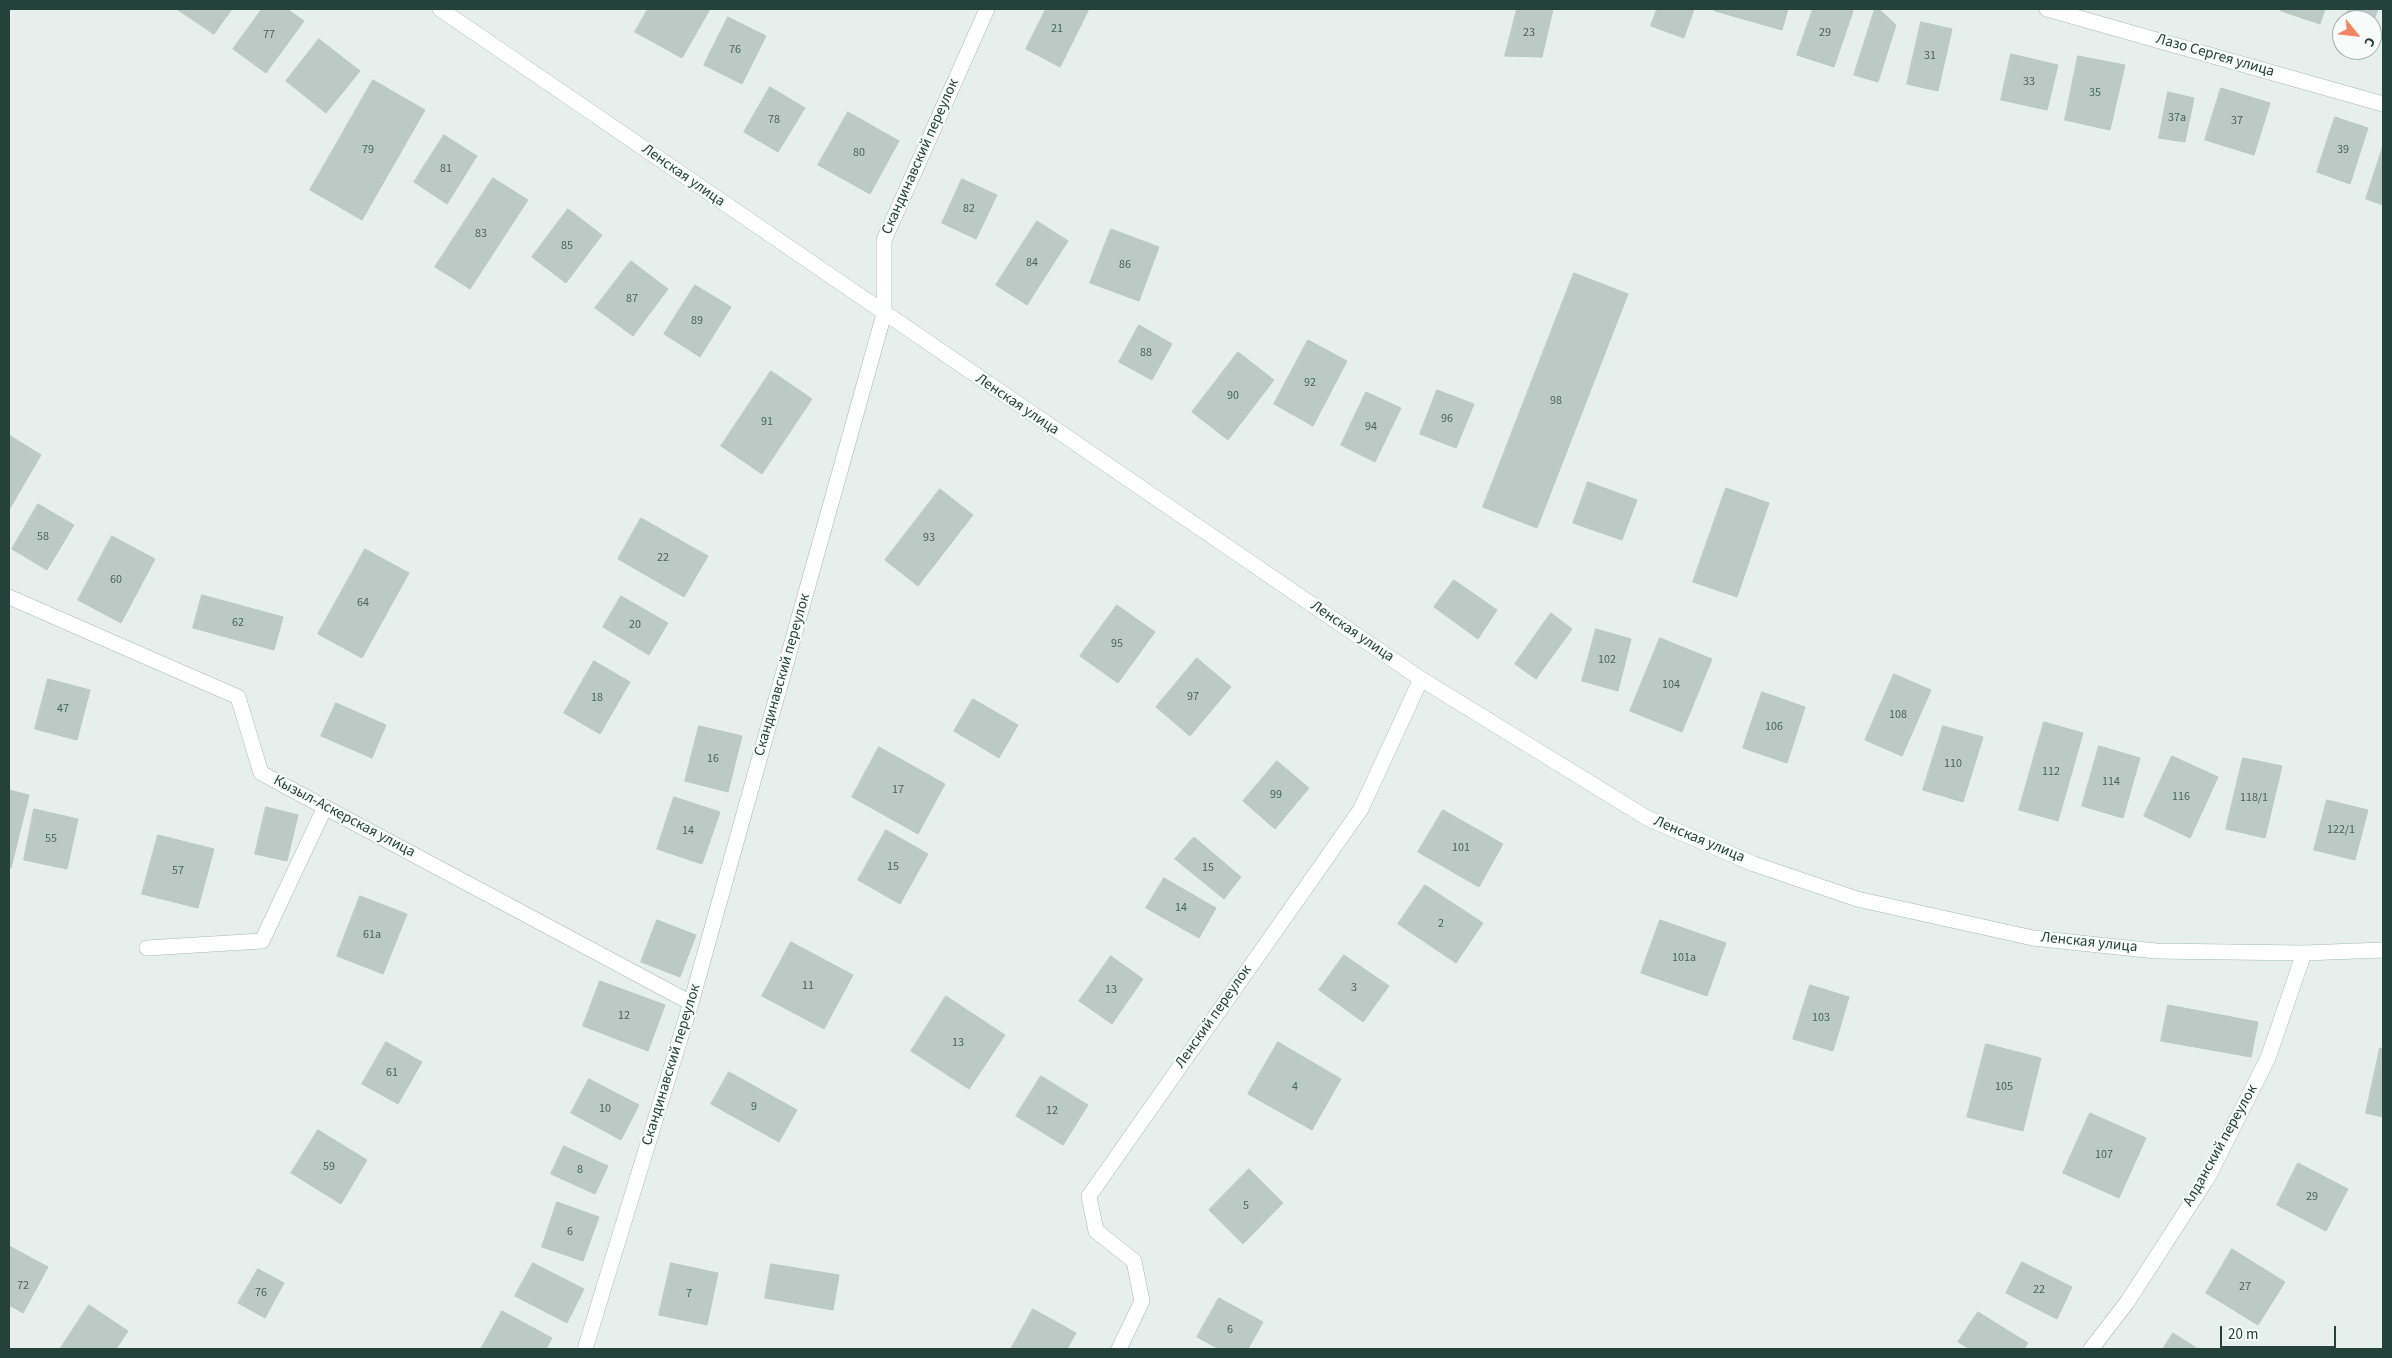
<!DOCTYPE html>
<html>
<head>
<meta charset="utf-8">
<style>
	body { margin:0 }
	#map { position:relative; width:2392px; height:1358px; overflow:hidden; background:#e6efeb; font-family:"Source Sans 3",sans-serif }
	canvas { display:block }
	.frame { position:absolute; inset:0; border:10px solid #24423a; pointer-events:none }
	.north { position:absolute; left:2332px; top:10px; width:50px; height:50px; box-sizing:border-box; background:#f7fbf9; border:1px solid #a3b1ad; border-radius:50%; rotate:119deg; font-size:14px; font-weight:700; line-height:20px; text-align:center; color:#24423a }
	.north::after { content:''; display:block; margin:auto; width:18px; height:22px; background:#f4845f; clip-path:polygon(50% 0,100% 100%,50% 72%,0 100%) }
	.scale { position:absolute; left:2220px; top:1326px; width:116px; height:22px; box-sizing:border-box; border:2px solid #24423a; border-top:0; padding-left:6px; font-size:15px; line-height:18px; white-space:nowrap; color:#24423a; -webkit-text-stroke:4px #f7fbf9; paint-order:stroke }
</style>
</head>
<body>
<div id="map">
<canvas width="2392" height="1358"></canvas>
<div class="frame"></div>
<div class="north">С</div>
<div class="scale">20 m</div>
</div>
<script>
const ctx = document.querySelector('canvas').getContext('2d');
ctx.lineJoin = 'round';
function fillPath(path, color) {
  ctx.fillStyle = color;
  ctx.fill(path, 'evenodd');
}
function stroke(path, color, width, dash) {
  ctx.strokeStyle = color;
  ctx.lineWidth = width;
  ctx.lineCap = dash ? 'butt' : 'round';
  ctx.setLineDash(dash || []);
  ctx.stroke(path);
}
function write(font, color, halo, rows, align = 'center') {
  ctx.font = font + ' "Source Sans 3",sans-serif';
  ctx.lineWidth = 4;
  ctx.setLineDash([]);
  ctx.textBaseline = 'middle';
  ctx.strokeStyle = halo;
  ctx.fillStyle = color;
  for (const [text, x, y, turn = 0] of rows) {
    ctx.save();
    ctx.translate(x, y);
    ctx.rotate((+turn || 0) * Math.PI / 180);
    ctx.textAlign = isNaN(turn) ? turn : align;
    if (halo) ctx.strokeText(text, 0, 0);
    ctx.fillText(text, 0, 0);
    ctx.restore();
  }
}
const building = new Path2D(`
	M177 9H232L214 34Z
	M262 9H287L304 21 266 73 233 49Z
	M648 9H710L682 58 635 32Z
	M1046 9H1089L1060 67 1026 49Z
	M1517 9H1553L1542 57 1505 56Z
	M1657 9H1694L1684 38 1651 26Z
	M1715 9H1788L1782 30 1715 11Z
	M1813 9H1847L1853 11 1834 67 1797 55Z
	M1875 9H1879L1896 25 1878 82 1854 75Z
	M2282 9H2325L2320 24 2281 11Z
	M2349 9H2378L2372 25V20H2358L2346 15Z
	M728 17 766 36 742 84 704 65Z
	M1921 22 1952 29 1938 91 1907 84Z
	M319 39 360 71 326 113 286 81Z
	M2011 54 2058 65 2047 110 2001 100Z
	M2078 56 2125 65 2110 130 2065 120Z
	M373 80 425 110 362 220 310 190Z
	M770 87 805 108 778 152 744 132Z
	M2221 88 2270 103 2254 155 2205 140Z
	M2168 92 2194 98 2185 142 2159 138Z
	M848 112 899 141 870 194 818 165Z
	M2335 117 2368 128 2350 184 2317 172Z
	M444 135 477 156 447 204 414 182Z
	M2383 146V205L2366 199Z
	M493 178 528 200 470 289 435 267Z
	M962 179 997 195 976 239 942 223Z
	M568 209 602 235 566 283 532 257Z
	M1037 221 1068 241 1027 305 996 285Z
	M1111 229 1159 247 1139 301 1090 283Z
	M631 261 668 289 633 336 595 308Z
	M1574 273 1628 294 1537 528 1483 507Z
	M695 285 731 307 700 357 664 334Z
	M1139 325 1172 344 1152 380 1119 362Z
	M1308 340 1347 361 1313 426 1274 404Z
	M1238 352 1274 380 1228 440 1192 412Z
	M771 371 812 399 762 474 721 446Z
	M1437 390 1474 404 1456 448 1420 434Z
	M1366 392 1401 408 1375 462 1341 445Z
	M9 435 41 455 9 510Z
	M1588 482 1637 500 1622 540 1573 523Z
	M1726 488 1769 503 1737 597 1693 582Z
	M940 489 973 515 918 586 885 560Z
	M38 504 74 525 47 570 12 549Z
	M641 518 708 556 684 597 618 559Z
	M112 536 155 559 121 623 78 600Z
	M365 549 409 573 362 658 318 634Z
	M1454 580 1497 610 1478 639 1434 607Z
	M202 595 283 617 274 650 193 628Z
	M621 596 668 623 649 655 603 627Z
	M1117 605 1155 632 1118 683 1080 656Z
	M1551 613 1572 629 1536 679 1515 664Z
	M1596 629 1631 639 1618 691 1582 681Z
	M1660 638 1712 659 1682 732 1630 711Z
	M1197 658 1231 687 1190 736 1156 707Z
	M594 661 630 682 600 734 564 713Z
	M1894 674 1931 690 1902 756 1865 740Z
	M48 679 90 690 77 740 35 729Z
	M1762 692 1805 707 1787 763 1743 748Z
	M973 699 1018 725 999 758 954 731Z
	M336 703 386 725 372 758 321 736Z
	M2044 722 2083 733 2058 821 2019 810Z
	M699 726 742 736 728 792 685 781Z
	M1943 726 1983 737 1963 802 1923 790Z
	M2099 746 2140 758 2123 818 2082 806Z
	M879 747 945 784 918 834 852 797Z
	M2172 756 2218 777 2190 838 2144 816Z
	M2243 758 2282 766 2265 838 2226 829Z
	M1277 761 1309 788 1275 829 1243 801Z
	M9 790 29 795 11 868 9 867Z
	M674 797 720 812 702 864 657 849Z
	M2327 800 2368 810 2355 860 2314 850Z
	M266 807 298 815 287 861 255 854Z
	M34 809 78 819 67 869 24 860Z
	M1443 810 1503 844 1479 887 1418 852Z
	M886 830 928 854 900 904 858 880Z
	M158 835 214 849 198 908 142 894Z
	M1194 837 1241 877 1224 899 1175 859Z
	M1164 878 1216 908 1199 938 1146 908Z
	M1425 885 1483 923 1456 963 1398 924Z
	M360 896 407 914 383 974 337 956Z
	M657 920 696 935 680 977 641 962Z
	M1660 920 1726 943 1707 996 1641 973Z
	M791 942 853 975 824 1029 762 996Z
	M1344 955 1389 986 1363 1022 1319 990Z
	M1111 956 1143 979 1112 1024 1079 1001Z
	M600 981 665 1005 648 1051 583 1026Z
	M1810 985 1849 997 1833 1051 1793 1039Z
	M946 996 1005 1035 969 1089 911 1051Z
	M2168 1005 2258 1022 2251 1057 2161 1041Z
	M386 1042 422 1062 398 1104 362 1084Z
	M1278 1042 1341 1079 1312 1130 1248 1094Z
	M1986 1044 2041 1058 2023 1131 1967 1117Z
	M2380 1048 2383 1049V1117L2366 1113Z
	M729 1072 797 1110 779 1142 711 1104Z
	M1041 1076 1088 1105 1063 1145 1016 1116Z
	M589 1079 639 1105 621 1140 571 1113Z
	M2090 1113 2146 1138 2119 1198 2063 1173Z
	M318 1130 367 1160 341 1204 291 1173Z
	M564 1146 608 1166 595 1194 551 1174Z
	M2298 1163 2348 1189 2326 1231 2277 1205Z
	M1249 1169 1283 1203 1243 1244 1209 1210Z
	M557 1202 599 1217 583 1261 542 1247Z
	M9 1246 48 1267 23 1313 9 1305Z
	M2232 1249 2285 1282 2258 1325 2206 1293Z
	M2022 1262 2072 1287 2057 1319 2006 1293Z
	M533 1263 584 1289 567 1323 515 1296Z
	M671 1263 718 1273 707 1325 659 1315Z
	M771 1264 839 1275 833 1310 765 1298Z
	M258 1269 284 1283 265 1318 238 1303Z
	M1219 1298 1263 1322 1248 1349H1219L1197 1337Z
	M89 1305 128 1331 116 1349H60Z
	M1033 1309 1076 1333 1067 1349H1011Z
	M502 1311 552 1338 546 1349H481Z
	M1978 1312 2028 1343 2024 1349H1970L1958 1342Z
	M2173 1333 2198 1349H2163Z`);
const lane = new Path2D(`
	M147 948 262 941 325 807`);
const street = new Path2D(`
	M2047 9 2383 104
	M9 597 238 697 261 773 691 1003
	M585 1349 691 1003 884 314V240L987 9
	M1119 1349 1142 1301 1134 1261 1096 1231 1089 1196 1361 809 1421 679
	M2091 1349 2128 1301 2208 1177 2268 1058 2304 953`);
const secondary = new Path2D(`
	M440 9 1421 679 1647 818 1754 864 1857 899 2033 938 2156 951 2304 953 2383 950`);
const numberNames = [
	["21",1057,29],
	["23",1529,33],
	["29",1825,33],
	["77",269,35],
	["76",735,50],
	["31",1930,56],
	["33",2029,82],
	["35",2095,93],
	["37а",2177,118],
	["78",774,120],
	["37",2237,121],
	["79",368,150],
	["39",2343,150],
	["80",859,153],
	["81",446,169],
	["82",969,209],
	["83",481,234],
	["85",567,246],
	["84",1032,263],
	["86",1125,265],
	["87",632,299],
	["89",697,321],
	["88",1146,353],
	["92",1310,383],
	["90",1233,396],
	["98",1556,401],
	["96",1447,419],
	["91",767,422],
	["94",1371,427],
	["58",43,537],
	["93",929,538],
	["22",663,558],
	["60",116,580],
	["64",363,603],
	["62",238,623],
	["20",635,625],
	["95",1117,644],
	["102",1607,660],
	["104",1671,685],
	["97",1193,697],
	["18",597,698],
	["47",63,709],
	["108",1898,715],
	["106",1774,727],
	["16",713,759],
	["110",1953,764],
	["112",2051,772],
	["114",2111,782],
	["17",898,790],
	["99",1276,795],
	["116",2181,797],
	["118/1",2254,798],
	["122/1",2341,830],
	["14",688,831],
	["55",51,839],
	["101",1461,848],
	["15",893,867],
	["15",1208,868],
	["57",178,871],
	["14",1181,908],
	["2",1441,924],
	["61a",372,935],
	["101a",1684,958],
	["11",808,986],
	["3",1354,988],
	["13",1111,990],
	["12",624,1016],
	["103",1821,1018],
	["13",958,1043],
	["61",392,1073],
	["4",1295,1087],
	["105",2004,1087],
	["9",754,1107],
	["10",605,1109],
	["12",1052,1111],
	["107",2104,1155],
	["59",329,1167],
	["8",580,1170],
	["29",2312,1197],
	["5",1246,1206],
	["6",570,1232],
	["72",23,1286],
	["27",2245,1287],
	["22",2039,1290],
	["76",261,1293],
	["7",689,1294],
	["6",1230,1330]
];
const streetNames = [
	["Лазо Сергея улица",2215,56,16],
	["Скандинавский переулок",921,157,-66],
	["Ленская улица",683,176,35],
	["Ленская улица",1017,405,34],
	["Ленская улица",1352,632,34],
	["Скандинавский переулок",783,675,-74],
	["Кызыл-Аскерская улица",344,817,28],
	["Ленская улица",1699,840,23],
	["Ленская улица",2089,943,6],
	["Ленский переулок",1214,1017,-55],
	["Скандинавский переулок",672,1065,-73],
	["Алданский переулок",2221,1146,-61]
];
fillPath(building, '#bbcac4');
stroke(building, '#b8c9c2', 1);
stroke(lane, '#a8b8b2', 16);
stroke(street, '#a8b8b2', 16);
stroke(secondary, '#a4bbb3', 16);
stroke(lane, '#fff', 15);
stroke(street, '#fff', 15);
stroke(secondary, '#fff', 15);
write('12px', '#4a645c', null, numberNames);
write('15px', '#24423a', '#f7fbf9', streetNames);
</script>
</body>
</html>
